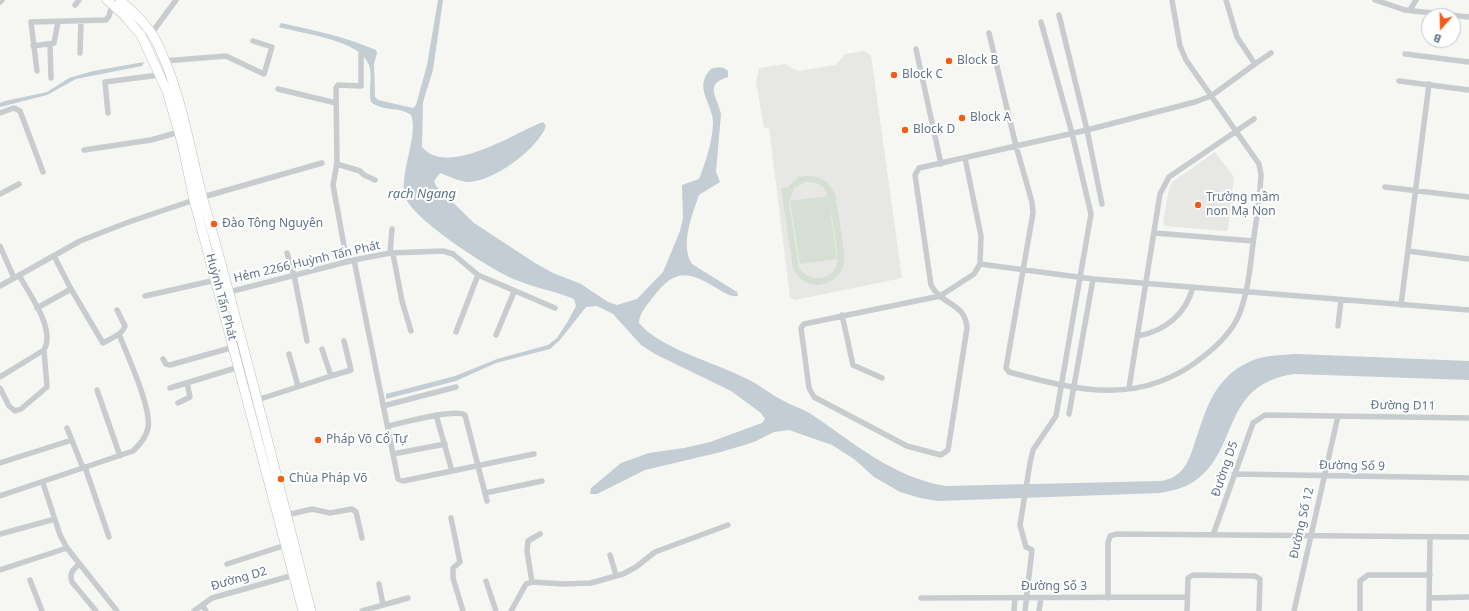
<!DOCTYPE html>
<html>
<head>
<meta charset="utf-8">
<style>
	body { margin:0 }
	#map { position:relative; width:1469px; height:611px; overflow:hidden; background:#f6f7f3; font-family:"Noto Sans",sans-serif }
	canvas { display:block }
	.north { position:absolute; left:1421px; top:8px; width:40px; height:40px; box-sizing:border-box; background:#fff; border:1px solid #c0c7cf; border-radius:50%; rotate:200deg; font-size:11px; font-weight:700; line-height:16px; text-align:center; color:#627387 }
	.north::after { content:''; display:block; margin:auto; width:14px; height:18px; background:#f55c14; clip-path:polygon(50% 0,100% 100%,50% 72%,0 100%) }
</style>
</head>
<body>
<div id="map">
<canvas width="1469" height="611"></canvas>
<div class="north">B</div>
</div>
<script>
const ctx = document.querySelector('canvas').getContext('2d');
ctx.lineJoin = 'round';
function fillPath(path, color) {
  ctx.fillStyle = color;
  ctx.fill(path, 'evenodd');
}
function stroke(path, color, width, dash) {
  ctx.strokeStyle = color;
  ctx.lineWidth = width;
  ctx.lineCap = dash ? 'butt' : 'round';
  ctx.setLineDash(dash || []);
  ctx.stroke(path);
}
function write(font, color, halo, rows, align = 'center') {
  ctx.font = font + ' "Noto Sans",sans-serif';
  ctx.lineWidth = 4;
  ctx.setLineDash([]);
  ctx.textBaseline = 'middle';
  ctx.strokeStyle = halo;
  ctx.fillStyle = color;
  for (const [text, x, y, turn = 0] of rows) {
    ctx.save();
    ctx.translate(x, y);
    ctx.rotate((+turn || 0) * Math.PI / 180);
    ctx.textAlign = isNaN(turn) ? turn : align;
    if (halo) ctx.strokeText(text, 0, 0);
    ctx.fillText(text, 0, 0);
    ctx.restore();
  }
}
const built = new Path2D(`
	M864 51 871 55 902 278 795 300 790 297 769 128H764L756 82 759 68 785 64 798 71 836 65 845 54Z
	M1215 152 1234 177 1228 229 1226 231 1165 226 1163 222 1169 189 1172 182Z`);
const green = new Path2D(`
	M805 176C820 176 828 180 835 194 837 208 846 252 844 264 841 276 829 285 817 285 805 284 798 278 793 268L781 188 788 187 798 177ZM805 182C812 182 820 183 825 189 829 195 840 256 837 264 832 282 809 282 799 268L789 203 794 188Z
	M828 196 837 259 800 264 790 201Z`);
const water = new Path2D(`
	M438 0H443L433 70 423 102 422 147C446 176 508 137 536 125L543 122 546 126C538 149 494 181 469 182 460 182 449 176 440 173L434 181 436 186 474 223 535 263 553 273 581 284 608 302 617 305 637 299 663 272 680 231 683 218 682 185 699 179C706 161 712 143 713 124 714 104 692 88 711 69 717 67 723 66 728 71V77C703 84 718 98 721 114L716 172 720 182 699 195C692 215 680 245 692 264L737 292 738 296C730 297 725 293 718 289 690 272 676 267 654 296 648 304 639 313 639 323 659 348 716 363 745 378 759 384 771 395 784 401 793 406 803 409 811 414 854 443 894 478 946 486L1161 481C1165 480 1171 479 1175 476 1186 469 1190 457 1194 445 1207 407 1214 375 1256 359 1269 355 1283 355 1296 354L1469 361V380L1295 374C1218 384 1241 455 1190 484 1181 489 1170 491 1160 493L938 501 920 498 900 492 874 477 854 459 832 445 789 430 774 432 754 442 721 452 645 470 597 494H590L591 488 621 463 649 453 684 448 710 442 762 423 765 419 761 413 731 391 655 354 641 345 613 314 597 306 586 307 560 340 550 349 496 363 456 381 386 399V394L455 376 497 359 548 345 557 338 568 321 576 306 574 299C555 291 535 288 516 280 493 271 411 219 405 196 399 173 419 135 411 115 399 106 383 112 371 102 368 90 373 77 369 65 361 40 303 34 279 27L281 23C313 30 346 37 376 50L377 53 374 64 375 97 378 100 413 108 416 105 427 65Z
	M144 62 142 66 76 79 47 95 0 107V103L5 101 47 92 69 78 93 71Z`);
const minor = new Path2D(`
	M1375 0 1405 10 1469 17
	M0 2 2 0
	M75 5 79 0
	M1410 10 1416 0
	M1059 15 1087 130 1102 204
	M989 33 1016 146 1032 202 1033 213 1006 368 1009 372C1079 391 1142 407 1204 356 1217 346 1232 331 1239 315 1248 292 1250 268 1253 244 1256 221 1260 198 1261 175L1259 164 1186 60 1180 46 1172 0
	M151 34 176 0
	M50 45 51 78
	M33 46 54 43 58 22
	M916 49 941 164
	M80 53 81 21
	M1405 54 1469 62
	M164 61 226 56 264 74 272 47 253 41
	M1255 64 1271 53
	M37 71 31 22 106 20 109 16 112 5
	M1399 81 1469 90
	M278 89 336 103
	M0 113 14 108 20 111 43 172
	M108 113 105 82 159 75
	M84 150 151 140 179 132
	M965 158 981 236 980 264 974 274 940 296 804 324 801 328 809 388 814 397 907 446 941 455 948 450 967 328C965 302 942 306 931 285L915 175 919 168 1087 130 1195 102 1211 96 1255 64 1237 37 1226 0
	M337 164 360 171 364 175 375 180
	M1385 187 1469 197
	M0 194 19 184
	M203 197 322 163
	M1155 233 1253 241
	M0 246 14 278
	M1408 251 1469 259
	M287 253 294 275 307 341
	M390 253 392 229
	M393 254 402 301 411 331
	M54 256 71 289 103 343C111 338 122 335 125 326L117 310
	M354 260 398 479 403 481 452 471
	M347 262 333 185 337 163 336 88 338 85 361 86V54
	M980 264 1093 279 1469 310
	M0 286 80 241 126 223 194 200
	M229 292 354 260 390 253 443 251 453 254 478 275 555 308
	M145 296 216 280
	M1401 305 1429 84
	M37 308 71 289
	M842 315 853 365 882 378
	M1338 326 1341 300
	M456 332 478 275
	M496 335 514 292
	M1138 336C1165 331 1186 314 1193 287
	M289 354 298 386
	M163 359 166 364 170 365 234 347
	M331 376 351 370 344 341
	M0 377 44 350C56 329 29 294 19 275
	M0 388 9 406 15 411 21 409 47 387 44 350
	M170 388 239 367
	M1129 388 1160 194 1169 177 1254 119
	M97 390 120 456
	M257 400 331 376 322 349
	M178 403 190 397 187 383
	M383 406 456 387
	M1069 414 1093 279
	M436 415 452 471 534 454
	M388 426C403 423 454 408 465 415L487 501
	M67 428 83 468
	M393 454 445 444
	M0 463 72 440
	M85 467 109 537
	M1234 474 1469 478
	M43 483 60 535 67 548 117 611
	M485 493 542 481
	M0 496 133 451C139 445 146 438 148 428 152 408 127 355 119 334
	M287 515 312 509 330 513 352 509 356 512 362 538
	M451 518 460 562 453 568V578L463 611
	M0 534 55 519
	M1213 535 1253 423 1265 415 1469 418
	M610 555 616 575
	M79 564C73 570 69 573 72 582L96 611
	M227 564 286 545
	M0 570 67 548
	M30 580 42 611
	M486 581 496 611
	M532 582 527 551 528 541 540 534
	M379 584 383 605
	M921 598 1187 597
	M1108 598V543L1110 536 1116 534 1469 537
	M1429 598 1469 597
	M202 605 206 611
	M194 611 212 598 294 575
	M362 611 408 598
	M511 611 526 584 532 582 563 584 591 583 623 574 636 567 655 552 728 525
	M1014 611 1015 598
	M1025 611 1032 550 1026 547 1020 525 1030 463 1033 450 1056 416 1091 214 1072 133 1041 22
	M1039 611 1041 598
	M1187 611 1188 578 1193 575 1255 576 1260 579 1259 611
	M1294 611 1338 416
	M1360 611V581L1368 575H1430
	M1429 611 1430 537`);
const primary = new Path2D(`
	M107 0 124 15 141 35 167 91 182 143 194 200 303 611
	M120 0C133 12 148 25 156 41 182 92 189 148 204 203 243 338 276 475 311 611`);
const markers = [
	[949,61,4,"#f55c14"],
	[894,75,4,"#f55c14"],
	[962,118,4,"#f55c14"],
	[905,130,4,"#f55c14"],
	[1198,205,4,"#f55c14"],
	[214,224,4,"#f55c14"],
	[318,440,4,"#f55c14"],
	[281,479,4,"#f55c14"]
];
const poiNames = [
	["Block B",957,61],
	["Block C",902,75],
	["Block A",970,118],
	["Block D",913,130],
	["Trường mầm",1206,198],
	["non Mạ Non",1206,212],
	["Đào Tông Nguyên",222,224],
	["Pháp Võ Cổ Tự",326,440],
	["Chùa Pháp Võ",289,479]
];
const streetNames = [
	["Hẻm 2266 Huỳnh Tấn Phát",307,262,-13],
	["Huỳnh Tấn Phát",221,297,75],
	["Đường D11",1403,406,1],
	["Đường Số 9",1352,466,1],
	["Đường D5",1225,469,-71],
	["Đường Số 12",1302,523,-77],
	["Đường D2",239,579,-16],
	["Đường Số 3",1054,587]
];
const waterNames = [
	["rạch Ngang",422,194]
];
fillPath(built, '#e7e8e6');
fillPath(green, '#d6dfd3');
fillPath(water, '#c3cdd3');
stroke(primary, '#bbbec2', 10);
stroke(minor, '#c8cccf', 5.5);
stroke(primary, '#fff', 9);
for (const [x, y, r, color] of markers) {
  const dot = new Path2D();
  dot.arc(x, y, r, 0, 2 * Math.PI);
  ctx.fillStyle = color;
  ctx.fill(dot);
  stroke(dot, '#fff', 1.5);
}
write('12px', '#627387', '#fff', poiNames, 'left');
write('12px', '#627387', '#fff', streetNames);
write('italic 13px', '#5e7683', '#fff', waterNames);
</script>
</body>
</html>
